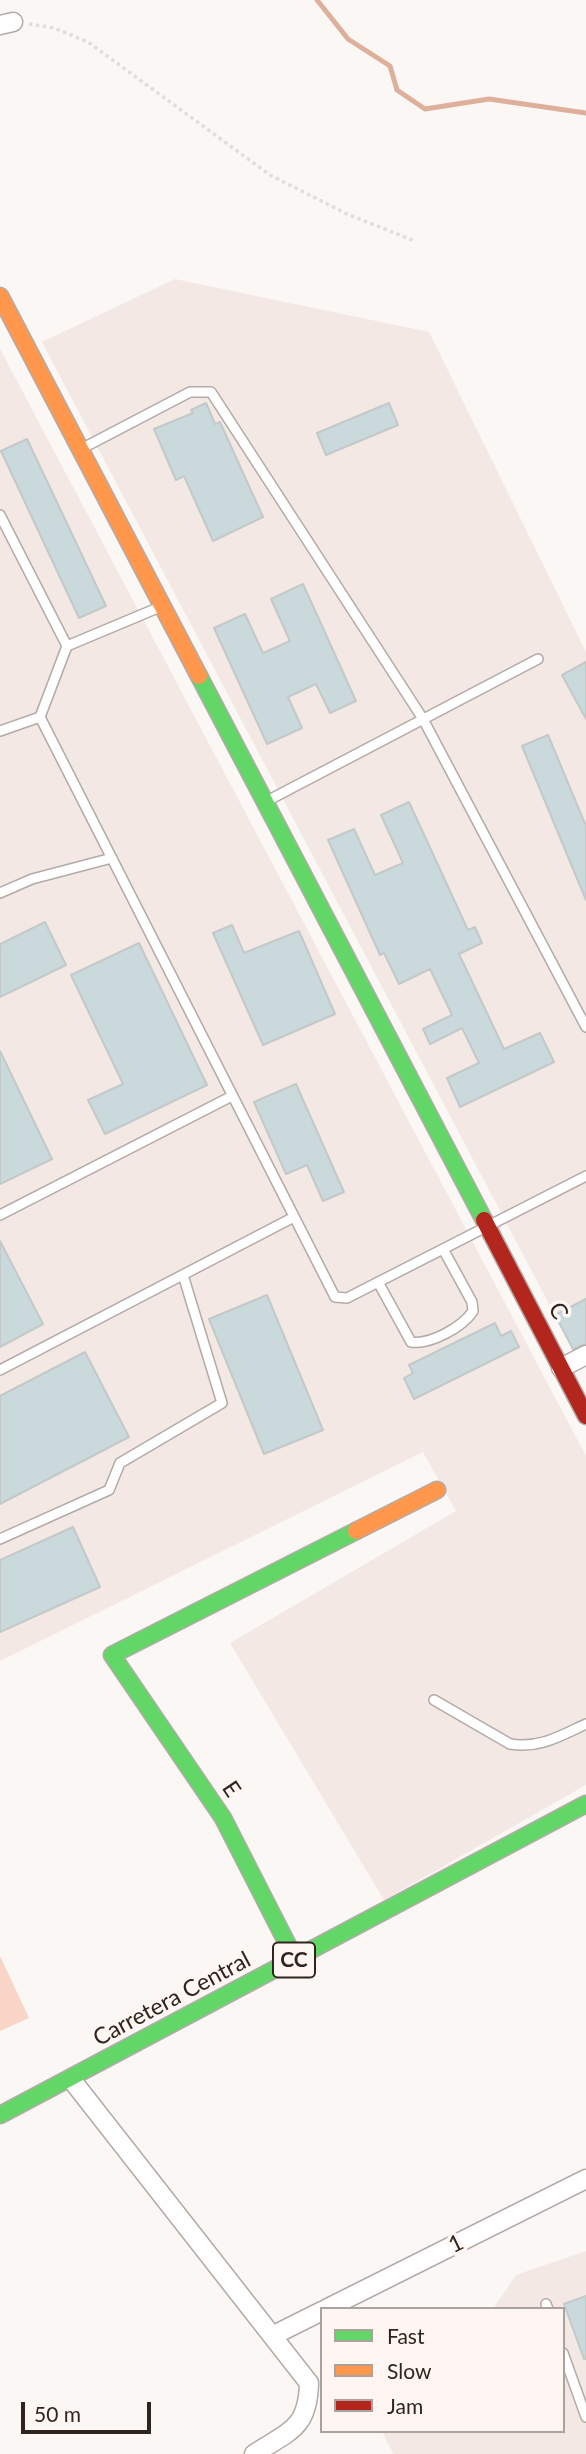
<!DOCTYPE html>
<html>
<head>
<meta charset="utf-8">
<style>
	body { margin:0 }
	#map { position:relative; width:586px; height:2454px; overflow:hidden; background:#fbf7f5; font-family:Lato,sans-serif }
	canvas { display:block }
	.legend { position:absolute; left:320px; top:2307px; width:245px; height:126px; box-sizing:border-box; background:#fdf6f3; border:2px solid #aba29e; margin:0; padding:9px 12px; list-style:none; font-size:21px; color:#30241e }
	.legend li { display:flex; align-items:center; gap:14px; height:35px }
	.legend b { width:35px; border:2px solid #aba29e }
	.scale { position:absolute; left:21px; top:2402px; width:130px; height:32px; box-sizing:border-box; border:4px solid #30241e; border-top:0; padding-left:9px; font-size:21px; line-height:24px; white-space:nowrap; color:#30241e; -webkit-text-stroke:5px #fdf6f3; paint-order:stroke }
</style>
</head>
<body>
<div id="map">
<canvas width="586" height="2454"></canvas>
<ul class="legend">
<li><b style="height:9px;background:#63d668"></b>Fast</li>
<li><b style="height:9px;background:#ff974d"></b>Slow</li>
<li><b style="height:9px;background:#b3261e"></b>Jam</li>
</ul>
<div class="scale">50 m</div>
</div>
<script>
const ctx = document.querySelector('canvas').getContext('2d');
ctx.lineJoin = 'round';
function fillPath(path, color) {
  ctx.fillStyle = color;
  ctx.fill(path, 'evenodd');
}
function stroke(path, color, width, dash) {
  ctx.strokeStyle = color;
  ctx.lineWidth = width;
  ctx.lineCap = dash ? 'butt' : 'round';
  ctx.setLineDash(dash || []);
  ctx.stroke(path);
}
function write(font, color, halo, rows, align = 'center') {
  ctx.font = font + ' Lato,sans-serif';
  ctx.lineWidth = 7;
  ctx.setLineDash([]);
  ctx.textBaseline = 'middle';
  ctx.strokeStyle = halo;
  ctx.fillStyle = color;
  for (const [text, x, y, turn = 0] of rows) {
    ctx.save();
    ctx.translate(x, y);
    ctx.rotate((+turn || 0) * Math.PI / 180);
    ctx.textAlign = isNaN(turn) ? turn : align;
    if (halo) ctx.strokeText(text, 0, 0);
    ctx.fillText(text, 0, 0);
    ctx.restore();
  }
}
const built = new Path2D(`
	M175 279 429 332 586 652V1299L555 1315 42 342Z
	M0 349 586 1456V1785L384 1900 230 1643 456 1511 423 1452 0 1661Z
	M586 2251V2454H393L382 2431H563V2309H493L516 2275Z`);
const green = new Path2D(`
	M0 1956 29 2018 0 2031Z`);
const stream = new Path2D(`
	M317 0 348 39 390 66 397 90 425 109 489 99 586 113`);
const building = new Path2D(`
	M206 403 215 424 220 422 263 517 213 541 184 476 176 480 154 429 193 413 191 410Z
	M389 403 398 425 326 455 317 433Z
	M27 439 106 606 79 618 1 451Z
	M303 584 356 701 330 713 316 684 288 697 302 728 267 744 214 628 245 614 263 653 290 641 271 599Z
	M586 662V719L562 675Z
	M548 735 586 826V900L522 746Z
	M409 802 468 930 475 927 482 943 459 954 504 1049 540 1033 554 1062 460 1107 447 1078 479 1063 462 1028 430 1044 423 1029 452 1015 430 969 399 984 384 953 380 955 328 840 354 829 375 875 403 863 381 815Z
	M45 922 66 965 0 997V944Z
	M232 925 244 953 299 931 335 1014 263 1045 213 933Z
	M139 943 207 1085 105 1134 88 1100 123 1084 71 975Z
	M0 1051 52 1159 0 1184Z
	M296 1084 344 1192 323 1201 307 1165 286 1174 254 1102Z
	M0 1241 43 1324 0 1347Z
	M267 1295 323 1430 264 1454 209 1319Z
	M586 1299V1344L573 1349 555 1315Z
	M495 1323 501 1336 511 1331 519 1347 414 1399 404 1378 413 1373 409 1365Z
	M85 1352 129 1437 0 1504V1396Z
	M73 1527 100 1587 0 1632V1560Z
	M586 2296V2359H584L564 2304Z`);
const path = new Path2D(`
	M29 24 54 28 88 42 270 175 347 214 415 241`);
const lane = new Path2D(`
	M83 448 190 392H211L423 719 586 1027
	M0 515 67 646
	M40 717 335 1297 347 1298 586 1176
	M0 731 40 717 67 646 160 607
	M267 801 538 659
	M0 893 32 879 112 858
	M0 1215 232 1096
	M378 1282 411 1342C430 1345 463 1327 473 1311L472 1302 443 1249
	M0 1370 294 1217
	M0 1539 109 1490 120 1463 222 1403 183 1275
	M434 1700 510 1744C539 1749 560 1736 586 1724
	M546 2304 548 2309
	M563 2353 586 2417`);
const street = new Path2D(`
	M0 25 13 22
	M561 1368 586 1355
	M71 2079 309 2383C308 2429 289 2431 254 2454
	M326 2309 586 2179
	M272 2336 322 2311`);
const fast = new Path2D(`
	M199 676 484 1220
	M295 1959 223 1818 112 1655 356 1531
	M0 2115 586 1804`);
const slow = new Path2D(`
	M0 296 199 676
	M356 1531 437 1490`);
const jam = new Path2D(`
	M484 1220 586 1416`);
const shields = [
	[294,1960,42]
];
const shieldNames = [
	["CC",294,1960]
];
const streetNames = [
	["C",558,1311,63],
	["E",231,1789,56],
	["Carretera Central",172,1999,-28],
	["1",456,2244,-26]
];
fillPath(built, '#f3e8e3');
fillPath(green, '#f8d5c6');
stroke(stream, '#deb09c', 5);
fillPath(building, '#cad9db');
stroke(building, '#c3c9c9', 2);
stroke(lane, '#b2aba7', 12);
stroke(street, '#b2aba7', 21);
stroke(fast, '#b2aba7', 19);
stroke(slow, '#b2aba7', 19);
stroke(jam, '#b2aba7', 19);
stroke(path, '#dfdedd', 3.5, [3.5, 3.5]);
stroke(lane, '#fefefe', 9);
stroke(street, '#fefefe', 18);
stroke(fast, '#63d668', 16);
stroke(slow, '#ff974d', 16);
stroke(jam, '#b3261e', 16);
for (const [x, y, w] of shields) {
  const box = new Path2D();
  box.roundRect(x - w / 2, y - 17.5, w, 35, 5);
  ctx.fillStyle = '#fdf6f3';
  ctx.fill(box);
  stroke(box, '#30241e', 2);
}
write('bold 21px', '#30241e', null, shieldNames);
write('23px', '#30241e', '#fdf6f3', streetNames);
</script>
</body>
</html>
